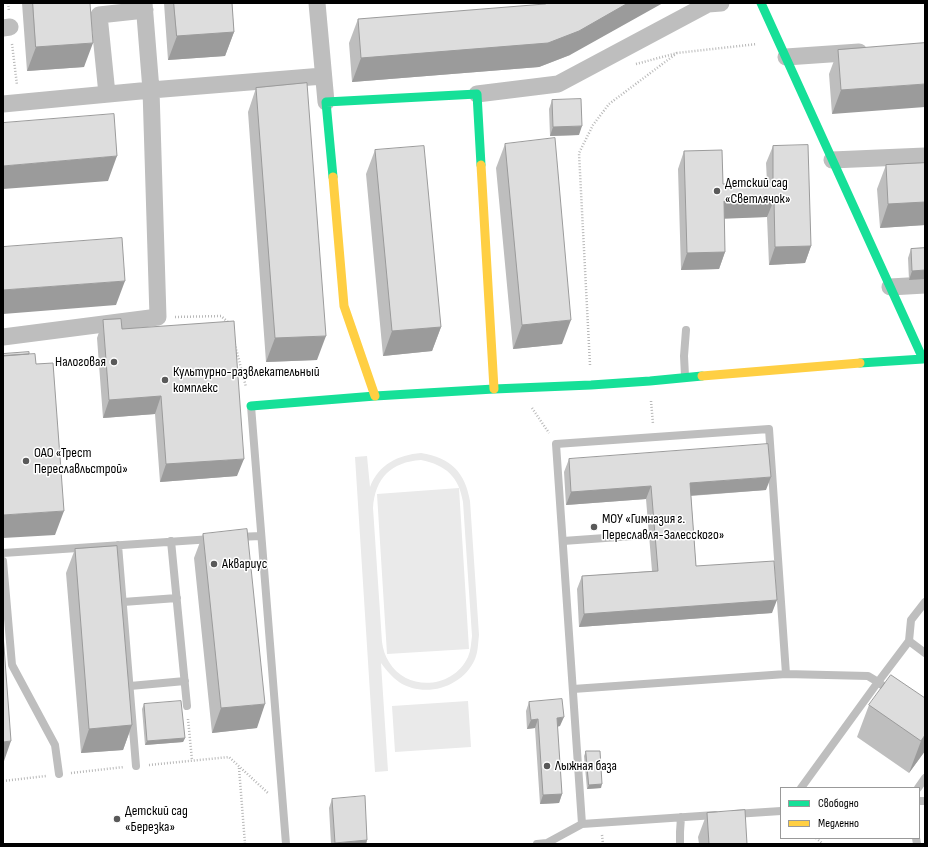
<!DOCTYPE html>
<html>
<head>
<meta charset="utf-8">
<style>
	body { margin:0 }
	#map { position:relative; width:928px; height:847px; overflow:hidden; background:#fff; font-family:"Sofia Sans Condensed",sans-serif }
	canvas { display:block }
	.frame { position:absolute; inset:0; border:4px solid #000; pointer-events:none }
	.legend { position:absolute; left:780px; top:787px; width:140px; height:52px; box-sizing:border-box; background:#fff; border:1px solid #999; margin:0; padding:5px 7px; list-style:none; font-size:12px; color:#000 }
	.legend li { display:flex; align-items:center; gap:8px; height:20px }
	.legend b { width:20px; border:1px solid #999 }
</style>
</head>
<body>
<div id="map">
<canvas width="928" height="847"></canvas>
<div class="frame"></div>
<ul class="legend">
<li><b style="height:5px;background:#16e098"></b>Свободно</li>
<li><b style="height:5px;background:#ffcf43"></b>Медленно</li>
</ul>
</div>
<script>
const ctx = document.querySelector('canvas').getContext('2d');
ctx.lineJoin = 'round';
function fillPath(path, color) {
  ctx.fillStyle = color;
  ctx.fill(path, 'evenodd');
}
function stroke(path, color, width, dash) {
  ctx.strokeStyle = color;
  ctx.lineWidth = width;
  ctx.lineCap = dash ? 'butt' : 'round';
  ctx.setLineDash(dash || []);
  ctx.stroke(path);
}
function write(font, color, halo, rows, align = 'center') {
  ctx.font = font + ' "Sofia Sans Condensed",sans-serif';
  ctx.lineWidth = 3;
  ctx.setLineDash([]);
  ctx.textBaseline = 'middle';
  ctx.strokeStyle = halo;
  ctx.fillStyle = color;
  for (const [text, x, y, turn = 0] of rows) {
    ctx.save();
    ctx.translate(x, y);
    ctx.rotate((+turn || 0) * Math.PI / 180);
    ctx.textAlign = isNaN(turn) ? turn : align;
    if (halo) ctx.strokeText(text, 0, 0);
    ctx.fillText(text, 0, 0);
    ctx.restore();
  }
}
const green = new Path2D(`
	M421 453C451 458 465 472 470 501L479 635C478 644 478 652 475 659 463 687 425 699 399 682 392 677 386 670 381 663L388 771 375 772 355 457 367 456 370 487C379 464 398 455 421 453ZM421 460C446 465 459 477 463 502L472 636C471 643 471 650 468 657 453 689 407 692 389 662 385 656 383 649 382 642L373 508C375 478 391 462 421 460Z
	M459 488 469 649 387 654 377 494Z
	M468 701 471 747 395 752 392 706Z`);
const path = new Path2D(`
	M8 3 9 11
	M12 44 17 85
	M636 64 677 53 757 44
	M175 317 221 316 229 323
	M234 341 246 387
	M590 365 579 153 593 125 609 104 677 53
	M651 401 653 424
	M532 408 549 433
	M188 719 192 760
	M149 765 229 757 269 794
	M239 768 245 844
	M71 773 124 767
	M3 781 46 776
	M602 835 603 844
	M816 838 823 844`);
const lane = new Path2D(`
	M685 376 684 356 686 330
	M251 406 286 844
	M237 537 261 536
	M171 541 187 706
	M563 541 633 536
	M118 545 136 766
	M3 553 212 539
	M3 561 12 665 55 745 59 774
	M123 602 177 598
	M909 641 925 653
	M786 674 868 676 878 682 891 692
	M130 686 185 681
	M573 689 786 674 769 429 556 444 582 824
	M801 788 878 682 909 641 911 620 925 602
	M918 788 925 778
	M919 801H925
	M735 814 781 811
	M916 838 917 844
	M537 844 547 843 582 824 715 815
	M680 844V832L681 817`);
const street = new Path2D(`
	M317 3 326 102
	M3 28 10 27
	M786 57 859 52
	M107 94 99 15 145 10
	M477 94 558 84 708 4 721 3
	M3 104 151 90 323 76
	M832 160 925 156
	M890 287 925 285
	M3 337 158 317 151 90 144 3`);
const fast = new Path2D(`
	M761 3 923 359 860 363
	M333 177 326 102 477 94 481 165
	M251 406 375 396 494 389 591 385 650 381 702 376`);
const slow = new Path2D(`
	M481 165 494 389
	M333 177 344 306 375 396
	M702 376 860 363`);
const wall = new Path2D(`
	M22 3H90L84 67 27 71Z
	M164 3H232L234 32 225 56 168 60Z
	M358 19 570 55 539 67 352 82 349 43Z
	M925 43 832 114 829 74 838 50Z
	M256 88 317 360 266 362 248 112Z
	M552 100 579 135 550 136 549 109Z
	M505 144 562 344 513 349 496 168Z
	M773 146 811 246 805 263 769 265 767 217 724 218 725 252 719 269 681 270 678 169 684 151 723 184 767 182 766 163Z
	M375 150 441 327 432 351 383 356 366 174Z
	M925 163V225L880 228 877 189 886 165Z
	M925 248V279L909 280 908 258 911 249Z
	M103 320 122 329 237 476 160 482 155 414 103 418 97 338Z
	M569 459 766 490 691 496 696 566 772 613 579 627 577 589 582 576 652 571 646 499 566 505 564 472Z
	M203 534 257 728 212 733 194 558Z
	M75 549 132 725 123 750 81 753 66 573Z
	M925 698V751L909 773 857 737 869 705Z
	M529 702 560 726 557 727 562 794 559 803 540 804 535 728 527 729 526 711Z
	M144 704 185 738 183 742 145 745 142 709Z
	M586 751 601 788 587 789 584 756Z
	M332 799 367 840 366 844H331L329 808Z
	M707 813 747 844H699L698 837Z`);
const shadedWall = new Path2D(`
	M628 3H663L570 55 539 67 352 82 361 58Z
	M234 32 225 56 168 60 177 36Z
	M93 43 84 67 27 71 36 47Z
	M925 84V107L832 114 841 90Z
	M582 126 579 135 550 136 553 127Z
	M117 156 108 181 3 189V166Z
	M774 200 767 217 718 219 724 201Z
	M925 202V225L880 228 888 204Z
	M811 246 805 263 769 265 775 247Z
	M725 252 719 269 681 270 687 253Z
	M925 270V279L909 280 912 271Z
	M125 281 116 305 3 314V290Z
	M571 320 562 344 513 349 522 325Z
	M441 327 432 351 383 356 392 331Z
	M326 336 317 360 266 362 275 338Z
	M161 396 155 414 103 418 109 400Z
	M244 459 237 476 160 482 166 464Z
	M771 477 766 490 685 496 690 483Z
	M651 486 646 499 566 505 571 492Z
	M64 511 55 535 3 538V515Z
	M777 600 772 613 579 627 584 614Z
	M265 704 257 728 212 733 221 708Z
	M564 717 560 726 553 727 557 718Z
	M538 719 535 728 527 729 531 720Z
	M132 725 123 750 81 753 89 729Z
	M925 735V751L909 773 921 741Z
	M185 738 183 742 145 745 147 741Z
	M11 741 3 764V742Z
	M602 784 601 788 587 789 589 785Z
	M562 794 559 803 540 804 543 795Z
	M367 840 366 844H334L335 843Z`);
const building = new Path2D(`
	M33 3H90L93 43 36 47Z
	M174 3H232L234 32 177 36Z
	M547 3H628L579 31 548 43 361 58 358 19 545 4Z
	M925 43V84L841 90 838 50Z
	M307 83 326 336 275 338 256 88Z
	M581 99 582 126 553 127 552 100Z
	M114 114 117 156 3 166V123Z
	M555 138 571 320 522 325 505 144Z
	M808 145 811 246 775 247 774 200 724 201 725 252 687 253 684 151 722 150 723 184 773 182V146Z
	M424 146 441 327 392 331 375 150Z
	M925 163V202L888 204 886 165Z
	M122 238 125 281 3 290V247Z
	M925 248V270L912 271 911 249Z
	M121 319 122 329 234 321 244 459 166 464 161 396 109 400 103 320Z
	M29 352V354L3 356V354Z
	M35 354 36 364 53 363 64 511 3 515V356Z
	M768 444 771 477 690 483 696 566 774 561 777 600 584 614 582 576 658 571 651 486 571 492 569 459Z
	M247 529 265 704 221 708 203 534Z
	M117 546 132 725 89 729 75 549Z
	M3 633 11 741 3 742Z
	M891 675 925 698V735L921 741 869 705Z
	M562 699 564 717 557 718 562 794 543 795 538 719 531 720 529 702Z
	M181 701 185 738 147 741 144 704Z
	M586 751H600L602 784 589 785Z
	M365 796 367 840 335 843 332 799Z
	M745 810 747 844H709L707 813Z`);
const markers = [
	[717,191,4,"#595959"],
	[114,362,4,"#595959"],
	[165,380,4,"#595959"],
	[26,461,4,"#595959"],
	[594,527,4,"#595959"],
	[214,564,4,"#595959"],
	[547,766,4,"#595959"],
	[117,819,4,"#595959"]
];
const poiNames = [
	["Детский сад",725,183],
	["«Светлячок»",725,199],
	["Налоговая",106,362,"right"],
	["Культурно-развлекательный",173,372],
	["комплекс",173,388],
	["ОАО «Трест",34,453],
	["Переславльстрой»",34,469],
	["МОУ «Гимназия г.",602,519],
	["Переславля-Залесского»",602,535],
	["Аквариус",222,564],
	["Лыжная база",555,766],
	["Детский сад",125,811],
	["«Березка»",125,827]
];
fillPath(green, '#eaeaea');
stroke(path, '#b8b8b8', 2.5, [1, 2]);
stroke(lane, '#bebebe', 8);
stroke(street, '#bebebe', 17);
stroke(fast, '#16e098', 9);
stroke(slow, '#ffcf43', 9);
fillPath(wall, '#bebebe');
fillPath(shadedWall, '#9b9b9b');
fillPath(building, '#ddd');
stroke(building, '#9b9b9b', 1);
for (const [x, y, r, color] of markers) {
  const dot = new Path2D();
  dot.arc(x, y, r, 0, 2 * Math.PI);
  ctx.fillStyle = color;
  ctx.fill(dot);
  stroke(dot, '#fff', 1.5);
}
write('14px', '#000', '#fff', poiNames, 'left');
</script>
</body>
</html>
